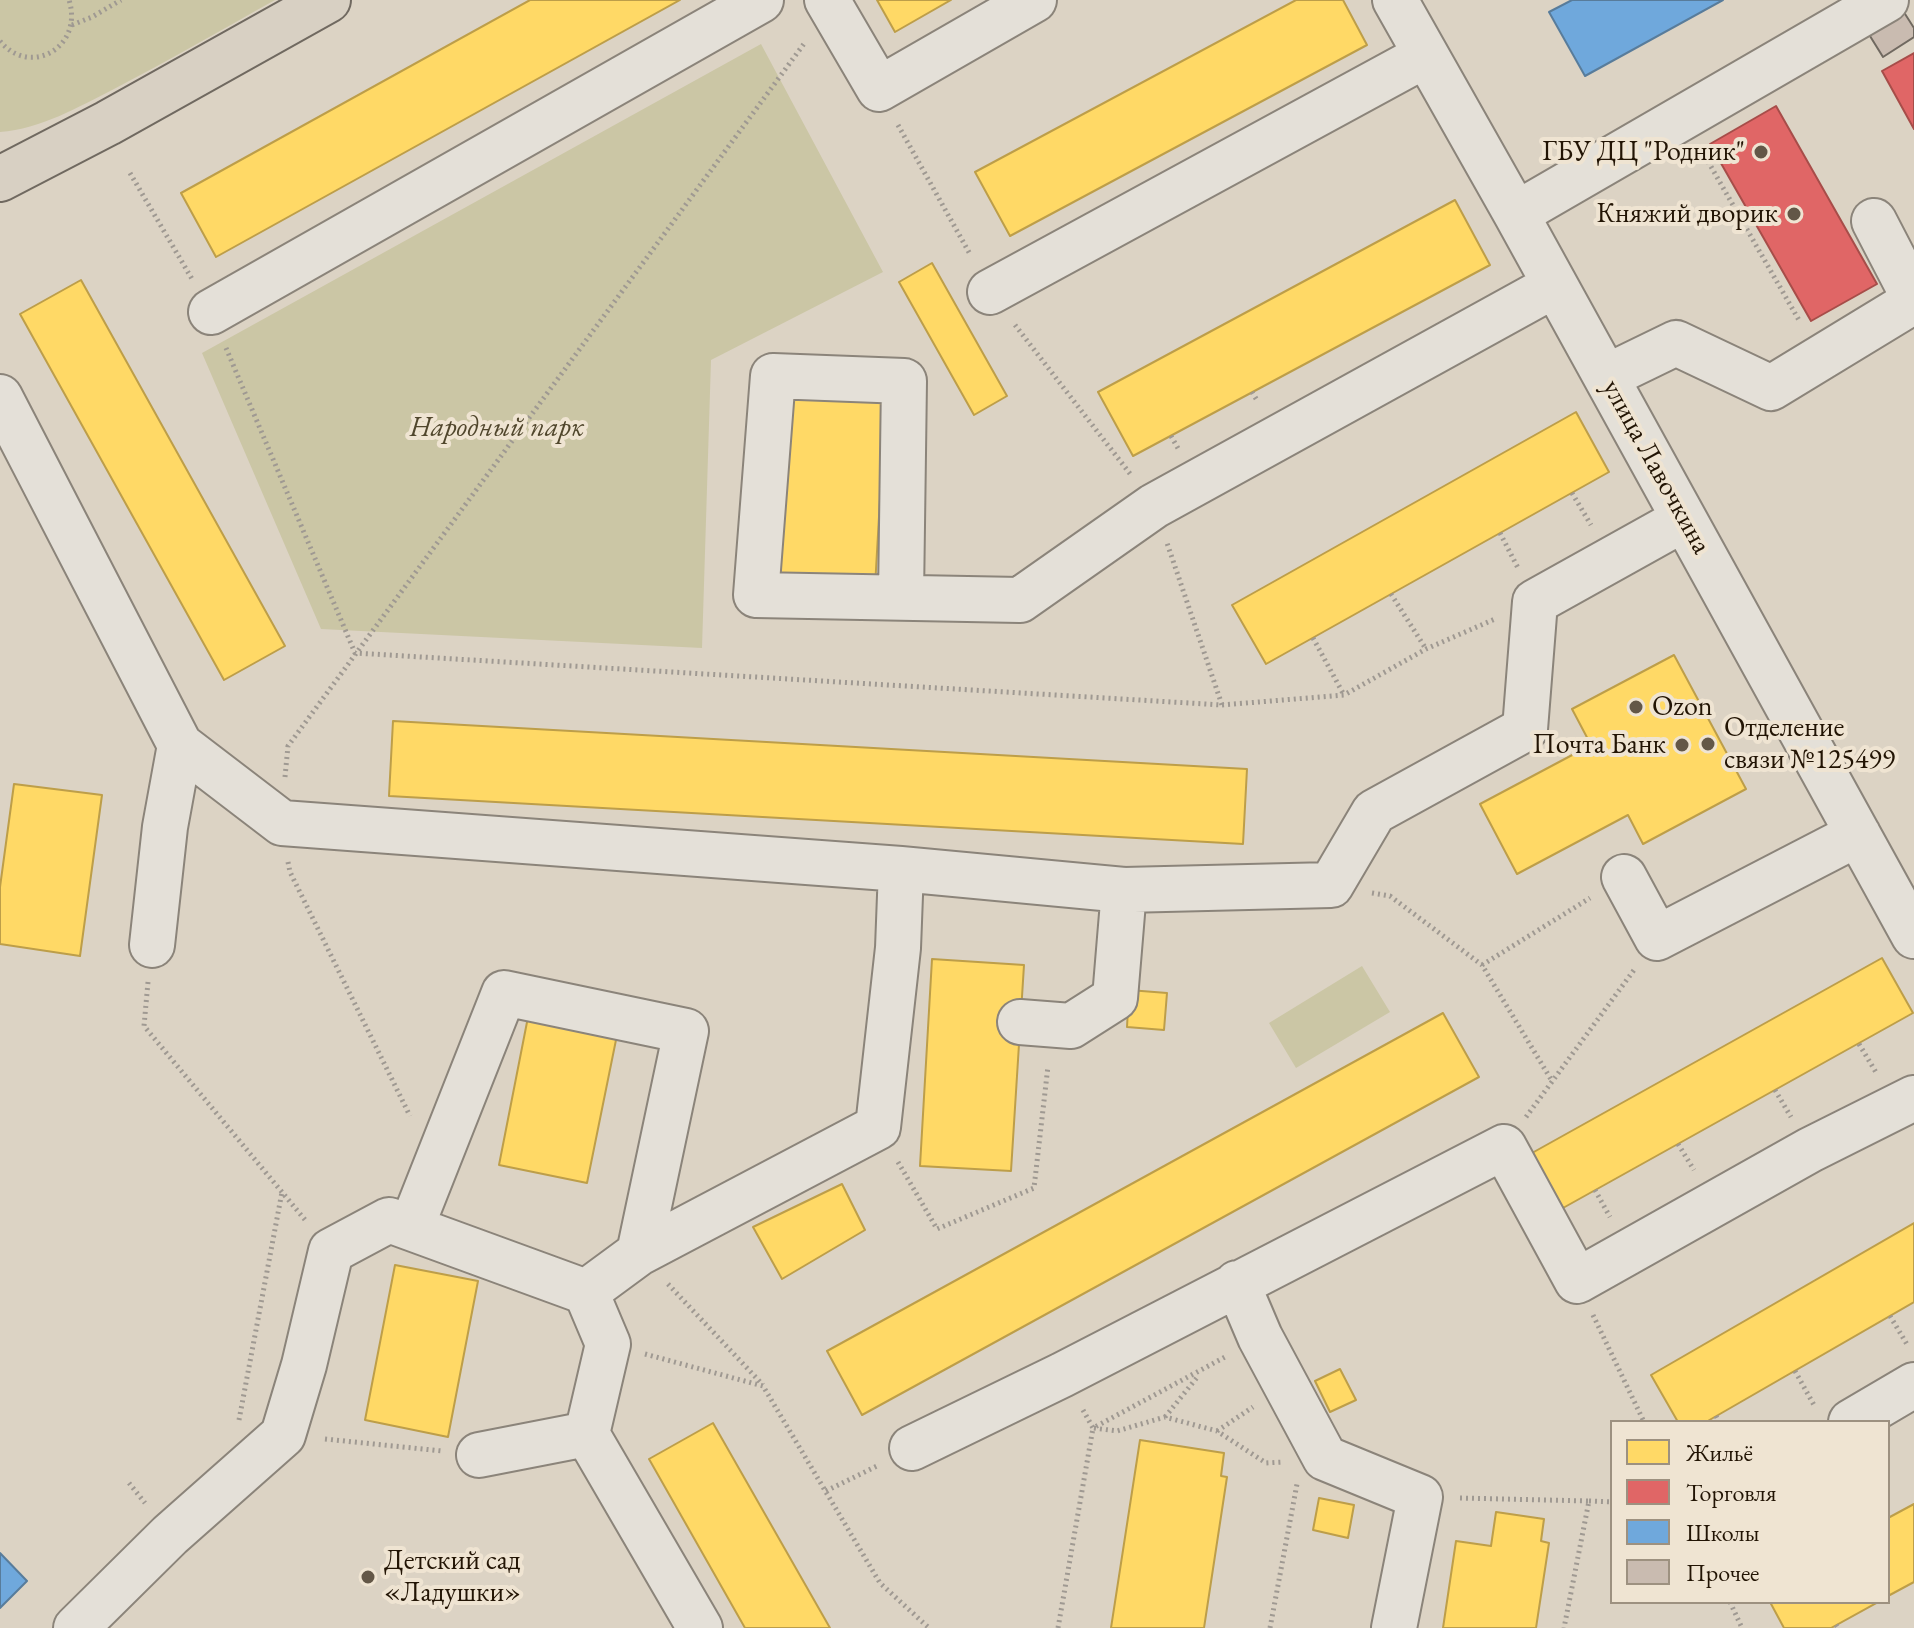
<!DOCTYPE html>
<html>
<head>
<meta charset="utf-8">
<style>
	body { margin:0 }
	#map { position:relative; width:1914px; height:1628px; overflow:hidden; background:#dcd3c4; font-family:"EB Garamond",serif }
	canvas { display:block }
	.legend { position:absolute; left:1610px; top:1420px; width:280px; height:184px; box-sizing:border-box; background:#efe4d2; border:2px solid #9d9180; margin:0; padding:10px 14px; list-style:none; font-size:24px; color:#221404 }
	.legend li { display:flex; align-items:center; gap:16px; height:40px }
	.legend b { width:40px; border:2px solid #9d9180 }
</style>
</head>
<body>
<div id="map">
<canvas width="1914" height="1628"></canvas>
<ul class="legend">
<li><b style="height:22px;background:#ffd966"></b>Жильё</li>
<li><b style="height:22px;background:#e06666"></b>Торговля</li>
<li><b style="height:22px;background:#6fa8dc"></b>Школы</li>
<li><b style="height:22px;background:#c9bbb0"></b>Прочее</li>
</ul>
</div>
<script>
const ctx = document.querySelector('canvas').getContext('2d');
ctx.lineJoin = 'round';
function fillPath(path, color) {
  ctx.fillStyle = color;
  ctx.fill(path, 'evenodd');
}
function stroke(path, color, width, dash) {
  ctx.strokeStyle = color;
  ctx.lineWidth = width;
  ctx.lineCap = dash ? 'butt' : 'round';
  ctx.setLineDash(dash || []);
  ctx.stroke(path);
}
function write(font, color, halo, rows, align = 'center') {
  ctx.font = font + ' "EB Garamond",serif';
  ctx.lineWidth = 8;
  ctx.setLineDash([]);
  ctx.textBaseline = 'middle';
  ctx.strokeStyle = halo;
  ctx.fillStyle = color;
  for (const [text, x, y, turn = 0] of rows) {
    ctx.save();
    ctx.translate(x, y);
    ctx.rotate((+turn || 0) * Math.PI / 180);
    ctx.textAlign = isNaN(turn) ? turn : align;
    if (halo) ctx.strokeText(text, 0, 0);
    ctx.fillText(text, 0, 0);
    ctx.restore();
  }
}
const green = new Path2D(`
	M0 0H275C221 30 168 61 114 89 78 107 41 129 0 132Z
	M761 44 883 272 711 360 702 648 321 629 202 353Z
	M1362 966 1390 1012 1296 1068 1269 1023Z`);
const homes = new Path2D(`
	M530 0H680L216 257 181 193Z
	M877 0H951L895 32Z
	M1296 0H1343L1367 45 1010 236 975 172Z
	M1455 200 1490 265 1133 456 1098 392Z
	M932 263 1007 396 974 415 899 282Z
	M81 280 285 646 224 680 20 314Z
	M790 388 886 394 875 587 779 581Z
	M1576 412 1609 472 1266 664 1232 605Z
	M1674 655 1746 789 1643 844 1628 815 1517 874 1480 804 1591 745 1572 709Z
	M393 721 1247 769 1243 844 389 796Z
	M14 784 102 795 80 956 0 944V887Z
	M1882 958 1913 1013 1563 1208 1532 1153Z
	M932 959 1024 965 1011 1171 920 1166Z
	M1129 990 1167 993 1164 1030 1127 1027Z
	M1443 1013 1479 1077 862 1415 827 1351Z
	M528 1017 617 1035 587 1183 499 1165Z
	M842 1184 865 1230 782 1279 753 1227Z
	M1914 1223V1302L1706 1422H1678L1651 1375Z
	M395 1265 478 1281 448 1437 365 1420Z
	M1340 1369 1356 1400 1330 1412 1315 1381Z
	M713 1423 830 1628H745L649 1459Z
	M1140 1440 1224 1453 1221 1476 1227 1477 1204 1628H1111Z
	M1319 1498 1354 1505 1348 1538 1313 1530Z
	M1914 1504V1582L1888 1596V1518Z
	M1496 1512 1544 1519 1541 1541 1549 1543 1536 1628H1443L1456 1541 1491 1546Z
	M1770 1602H1878L1831 1628H1784Z`);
const shops = new Path2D(`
	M1914 53V129L1882 71Z
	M1776 106 1877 284 1811 321 1710 144Z`);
const schools = new Path2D(`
	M1572 0H1723L1585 76 1549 12Z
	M0 1553 27 1581 0 1608Z`);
const building = new Path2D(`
	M1900 6 1914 28V37L1883 57 1865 28Z`);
const path = new Path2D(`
	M72 25 92 17 121 0
	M0 41C30 78 84 47 69 0
	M898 125 971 256
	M1702 151 1800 322
	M130 173 192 279
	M1015 325 1131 475
	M226 348 355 653 1222 705 1167 543
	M1252 392 1258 402
	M1171 436 1179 450
	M1572 493 1591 525
	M1500 533 1518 568
	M1391 594 1426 649
	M1313 638 1344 695
	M1222 705 1344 695 1426 649 1495 619
	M285 777 288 746 806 41
	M288 862 290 872 410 1116
	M1372 893 1390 896 1482 965 1552 1081
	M1482 965 1590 898
	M148 982 144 1026 306 1221
	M1859 1044 1877 1074
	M1775 1090 1791 1117
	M1526 1117 1634 970
	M1678 1144 1694 1170
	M898 1162 937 1229 1034 1188 1048 1066
	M1595 1190 1610 1217
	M668 1284 763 1385
	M1593 1315 1644 1422
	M1890 1316 1908 1346
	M645 1354 763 1386 880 1583 929 1628
	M1795 1371 1814 1405
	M1083 1410 1093 1428 1225 1357
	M1716 1416 1719 1422
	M1165 1417 1199 1375
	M239 1420 282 1192
	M1217 1431 1253 1407
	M325 1439 442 1451
	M129 1483 145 1503
	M826 1491 879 1465
	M1460 1498 1589 1501 1564 1628
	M1589 1501 1612 1502
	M1730 1602 1742 1628
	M1836 1625 1838 1628
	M1058 1628 1093 1428 1117 1431 1165 1417 1217 1431 1266 1463 1283 1462
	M1270 1628 1297 1484`);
const minor = new Path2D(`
	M827 0 879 89 1034 0
	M1395 0 1516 214 1914 936
	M1516 214 1886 0
	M1874 221 1914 298
	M990 292 1426 55
	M211 312 761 0
	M1606 377 1676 343 1771 388 1914 301
	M0 397 180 745 165 827 152 945
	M901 597 904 381 773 376 756 595 1020 600 1154 506 1555 285
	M180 745 282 823 901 869 1124 890 1331 885 1374 812 1525 729 1535 602 1684 519
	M1624 877 1657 938 1858 834
	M1020 1022 1071 1026 1115 998 1124 890
	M411 1228 504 993 686 1031 639 1253 586 1292
	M639 1253 878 1127 898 948 901 869
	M1237 1283 1260 1337 1325 1458 1420 1497 1394 1628
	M1851 1422 1914 1385
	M912 1448 1062 1375 1504 1147 1577 1281 1810 1150 1914 1098
	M479 1455 587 1434
	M76 1628 170 1535 283 1435 304 1365 331 1251 389 1220 586 1292 608 1344 587 1434 700 1628`);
const major = new Path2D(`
	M0 179 108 123 328 0`);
const markers = [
	[1761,152,8,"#635747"],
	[1794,214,8,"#635747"],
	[1636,707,8,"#635747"],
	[1708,744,8,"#635747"],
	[1682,745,8,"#635747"],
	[368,1577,8,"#635747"]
];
const poiNames = [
	["ГБУ ДЦ \"Родник\"",1745,152],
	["Княжий дворик",1778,214],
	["Ozon",1652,707,"left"],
	["Отделение",1724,728,"left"],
	["связи №125499",1724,760,"left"],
	["Почта Банк",1666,745],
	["Детский сад",384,1561,"left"],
	["«Ладушки»",384,1593,"left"]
];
const parkNames = [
	["Народный парк",497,428]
];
const streetNames = [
	["улица Лавочкина",1656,467,61]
];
fillPath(green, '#cbc6a5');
fillPath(homes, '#ffd966');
stroke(homes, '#bd9e49', 2);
fillPath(shops, '#e06666');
stroke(shops, '#a74d49', 2);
fillPath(schools, '#6fa8dc');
stroke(schools, '#587c9b', 2);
fillPath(building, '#c9bbb0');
stroke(building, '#706960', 2);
stroke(minor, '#8b847a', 48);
stroke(major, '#706960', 48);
stroke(path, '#9f9992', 5, [2, 4]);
stroke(minor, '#e4e0d8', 44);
stroke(major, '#d8d0c3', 44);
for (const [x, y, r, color] of markers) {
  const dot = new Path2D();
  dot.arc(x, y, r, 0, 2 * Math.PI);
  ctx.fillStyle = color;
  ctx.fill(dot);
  stroke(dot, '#efe4d2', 3);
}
write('28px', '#221404', '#efe4d2', poiNames, 'right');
write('italic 28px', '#50462c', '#efe4d2', parkNames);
write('28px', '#221404', '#efe4d2', streetNames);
</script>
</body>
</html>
